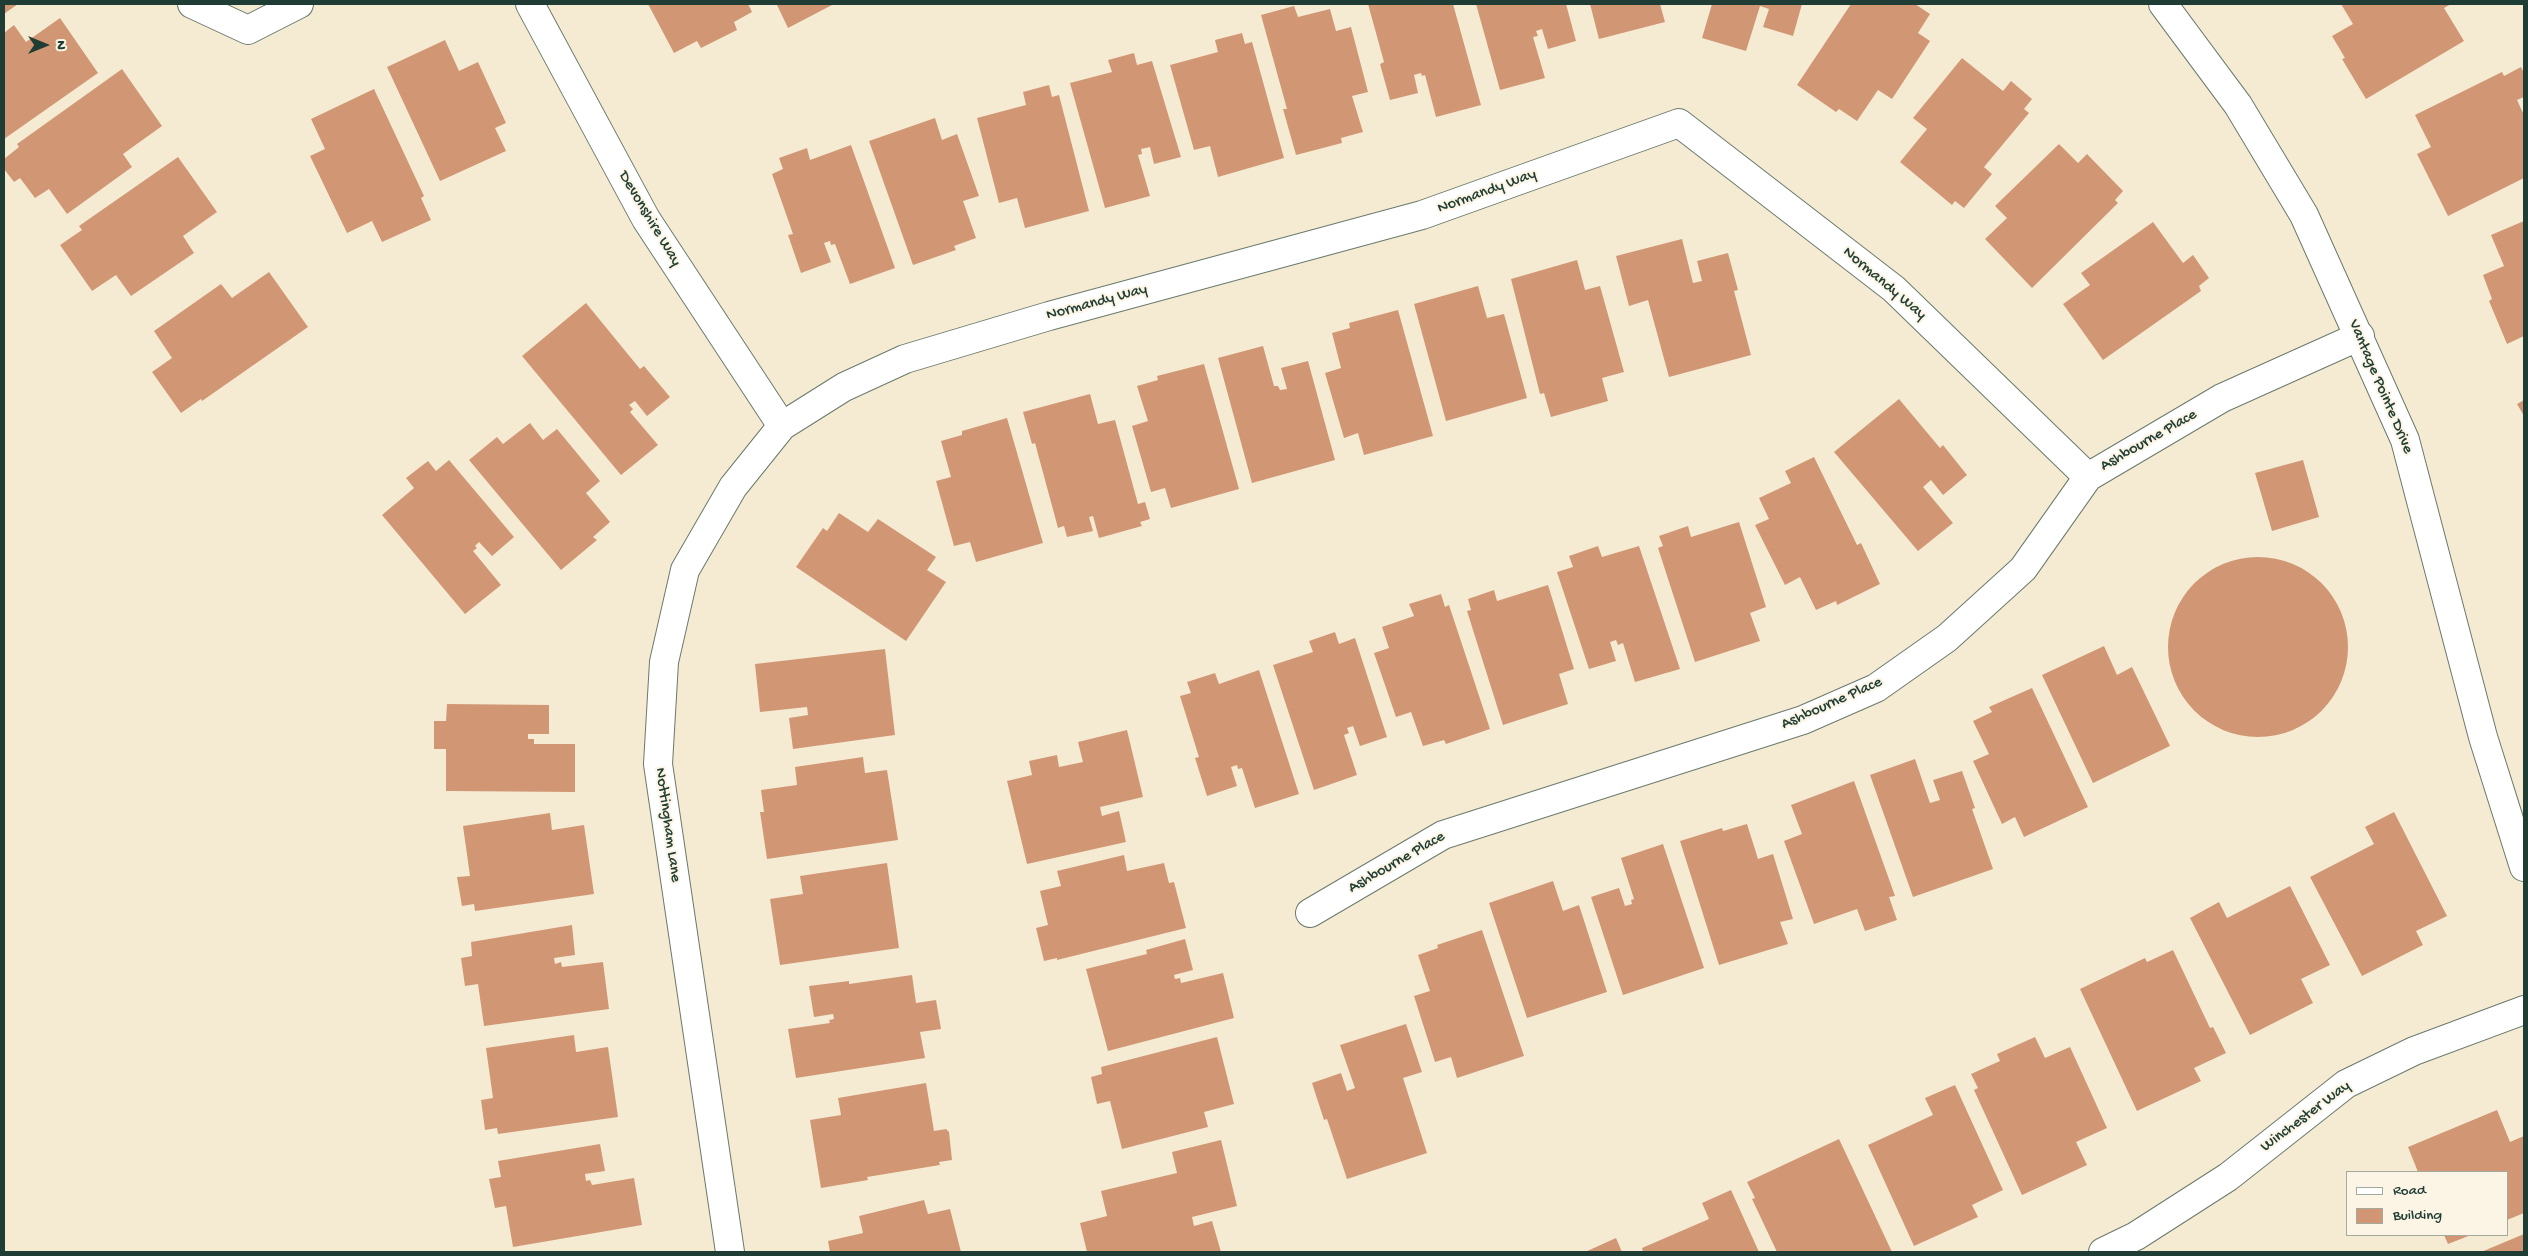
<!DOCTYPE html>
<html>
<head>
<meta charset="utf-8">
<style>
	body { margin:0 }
	#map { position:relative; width:2528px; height:1256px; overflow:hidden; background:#f5ebd3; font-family:"Gochi Hand",sans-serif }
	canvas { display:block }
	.frame { position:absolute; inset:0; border:5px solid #1f3d34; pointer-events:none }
	.legend { position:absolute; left:2346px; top:1171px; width:162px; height:65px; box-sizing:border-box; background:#fcf5e5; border:1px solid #a4ab9e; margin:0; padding:6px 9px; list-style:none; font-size:15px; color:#1f3d34 }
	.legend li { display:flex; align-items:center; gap:10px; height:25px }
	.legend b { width:25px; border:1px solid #a4ab9e }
	.north { position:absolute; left:20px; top:20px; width:50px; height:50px; -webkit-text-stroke:4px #fcf5e5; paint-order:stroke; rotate:90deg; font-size:14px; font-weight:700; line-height:20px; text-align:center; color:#1f3d34 }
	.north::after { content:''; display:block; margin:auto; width:18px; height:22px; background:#1f3d34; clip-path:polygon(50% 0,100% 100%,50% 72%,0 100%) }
</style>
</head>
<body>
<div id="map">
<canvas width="2528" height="1256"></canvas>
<div class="frame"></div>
<ul class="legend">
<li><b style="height:6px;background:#fff"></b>Road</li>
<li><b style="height:14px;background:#d19775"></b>Building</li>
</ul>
<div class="north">N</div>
</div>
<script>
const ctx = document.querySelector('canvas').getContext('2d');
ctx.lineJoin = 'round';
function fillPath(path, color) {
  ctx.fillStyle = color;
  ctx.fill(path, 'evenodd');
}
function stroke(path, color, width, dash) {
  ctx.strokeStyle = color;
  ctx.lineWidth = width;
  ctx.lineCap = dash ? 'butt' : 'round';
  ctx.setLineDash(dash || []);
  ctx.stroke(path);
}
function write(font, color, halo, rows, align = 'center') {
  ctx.font = font + ' "Gochi Hand",sans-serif';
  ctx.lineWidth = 4;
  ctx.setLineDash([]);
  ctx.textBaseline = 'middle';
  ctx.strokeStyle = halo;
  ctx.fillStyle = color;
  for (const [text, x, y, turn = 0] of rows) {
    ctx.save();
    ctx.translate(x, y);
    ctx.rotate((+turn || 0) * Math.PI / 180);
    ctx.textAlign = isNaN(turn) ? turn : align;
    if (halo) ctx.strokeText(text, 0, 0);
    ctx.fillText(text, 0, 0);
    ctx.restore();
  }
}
const building = new Path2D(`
	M4 4H18L4 14Z
	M648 4H748L752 12 734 22 737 30 701 48 697 41 674 53Z
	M780 4H834L788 28 777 5Z
	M1368 4H1453L1481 105 1436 117 1425 75 1422 76 1421 73 1414 75 1418 93 1390 100 1380 64 1384 62Z
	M1476 4H1566L1576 41 1548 49 1542 29 1536 31 1538 36 1533 37 1545 78 1500 90Z
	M1590 4H1660L1665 22 1599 39Z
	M1712 4H1802L1793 36 1763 27 1769 9 1760 6 1746 51 1702 38Z
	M1851 4H1915L1930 14 1918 33 1930 41 1892 99 1878 90 1857 121 1839 109 1836 112 1797 85Z
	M2341 4H2451L2444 8 2464 41 2366 99 2342 59 2345 58 2332 36 2353 24Z
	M1294 6 1298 17 1330 9 1336 31 1351 27 1368 92 1352 96 1363 132 1341 138 1342 143 1296 155 1283 109H1287L1261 15Z
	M60 18 98 73 4 139V33L14 25 26 42Z
	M1242 33 1245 44 1252 42 1284 158 1218 177 1210 146 1194 150 1170 65 1218 52 1215 40Z
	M445 40 459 71 478 62 506 123 495 128 506 151 440 181 387 67Z
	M1134 53 1137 65 1152 61 1181 157 1154 164 1150 147 1141 149 1142 154 1138 155 1150 196 1105 208 1070 83 1112 72 1108 60Z
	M1962 58 2003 91 2011 81 2032 99 2024 109 2029 113 1984 167 1992 174 1964 208 1955 201 1952 205 1900 162 1927 129 1913 118Z
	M2521 67 2524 73V97L2517 100 2524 115V178L2448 216 2417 154 2431 147 2415 115 2502 72 2504 76Z
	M122 69 162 126 123 154 132 167 67 214 49 189 35 198 20 178 14 182 4 169V159L19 147 17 144Z
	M1049 85 1052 97 1059 95 1089 211 1025 228 1017 198 999 203 977 118 1026 105 1023 92Z
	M374 89 424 196 421 198 431 220 382 242 372 221 347 233 310 156 325 149 311 119Z
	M935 118 942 140 957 134 979 196 963 201 976 238 954 246 956 250 913 265 869 141Z
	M2059 144 2078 163 2087 154 2123 191 2115 200 2118 203 2032 288 1985 239 2007 218 1995 206Z
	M851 145 895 268 850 284 835 244 831 245 830 241 824 243 831 262 801 273 788 235 793 234 772 174 783 169 779 158 807 148 810 160Z
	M178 157 217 212 183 236 194 253 131 296 116 275 92 291 60 245 82 230 79 226Z
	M2524 221V336L2507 344 2489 301 2492 299 2483 275 2504 266 2491 235Z
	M2153 222 2183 263 2193 255 2209 278 2199 286 2201 291 2103 360 2063 304 2090 285 2081 273Z
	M1682 239 1693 283 1702 281 1697 261 1728 253 1738 290 1734 291 1751 355 1669 377 1648 300 1629 306 1616 256Z
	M1577 260 1585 290 1600 286 1624 372 1602 378 1608 401 1551 417 1544 393 1540 394 1511 279Z
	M269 272 308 327 202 401 201 399 181 413 152 372 172 358 154 331 221 284 232 298Z
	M1478 286 1487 318 1504 314 1527 398 1446 421 1414 304Z
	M586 303 640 369 644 366 670 397 647 416 635 401 629 405 633 409 630 412 658 445 621 475 522 356Z
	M1398 310 1433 436 1364 455 1358 433 1344 438 1325 373 1341 368 1332 333 1350 328 1349 323Z
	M1263 346 1274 386H1278L1280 390 1287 389 1281 368 1308 361 1335 460 1252 483 1218 358Z
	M1204 364 1239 489 1171 508 1165 488 1151 492 1132 426 1148 421 1137 386 1158 380 1157 376Z
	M1090 394 1098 424 1115 420 1138 504 1145 502 1150 519 1140 522 1142 526 1099 538 1093 516 1089 517 1093 531 1067 537 1064 526 1058 528 1035 443 1032 444 1023 412Z
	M1899 399 1940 448 1943 445 1967 475 1943 495 1931 480 1923 487 1953 523 1918 551 1834 452Z
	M2524 400V416L2517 404Z
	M1007 418 1043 543 976 562 970 542 954 546 936 481 951 477 941 441 962 435V431Z
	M530 423 543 440 557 429 600 481 586 493 610 522 593 537 597 540 561 570 469 460 497 437 503 444Z
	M1814 457 1857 545 1861 543 1880 584 1837 605 1836 601 1816 610 1800 577 1785 585 1755 525 1769 519 1759 498 1791 483 1785 471Z
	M449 460 514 537 492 556 479 542 475 546 477 548 473 551 501 585 465 614 382 515 414 488 406 478 428 461 436 471Z
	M2303 460 2319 517 2272 531 2255 473Z
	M839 513 868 532 878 519 936 557 927 570 946 582 906 641 796 567 823 528 827 531Z
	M1739 522 1766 607 1750 613 1760 641 1695 662 1658 548 1663 546 1659 536 1688 526 1691 537Z
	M1598 546 1602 557 1639 546 1680 669 1635 682 1623 643 1618 645 1616 640 1610 642 1616 661 1589 669 1557 572 1573 567 1569 556Z
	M2168 647a90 90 0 1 1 180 0a90 90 0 1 1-180 0Z
	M1548 585 1574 669 1559 674 1568 704 1503 725 1467 611 1471 610 1468 599 1494 590 1497 601Z
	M1441 594 1445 607 1449 605 1490 729 1446 744 1444 740 1423 746 1411 712 1396 717 1374 653 1389 648 1382 627 1414 616 1409 604Z
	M1335 632 1339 644 1355 638 1387 737 1360 746 1353 726 1347 728 1349 733 1344 735 1357 775 1314 790 1273 665 1313 652 1309 641Z
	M2104 646 2117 675 2132 667 2170 746 2093 783 2042 675Z
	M885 649 895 735 793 749 789 718 808 715 807 707 760 712 755 664Z
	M1259 670 1299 794 1255 808 1242 768 1238 769 1237 765 1231 767 1237 786 1207 796 1195 758 1199 757 1180 696 1191 693 1187 682 1215 673 1219 684Z
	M2032 688 2088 807 2024 837 2015 817 2002 824 1973 761 1989 754 1973 721 1992 712 1989 707Z
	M447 704 549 705V734H528V739H534V744H575V792L446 791V749H434V721H446Z
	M1127 730 1143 797 1100 807 1102 816 1119 811 1126 842 1027 864 1007 781 1032 775 1029 761 1057 755 1059 767 1083 762 1078 742Z
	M863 757 865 773 887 770 898 840 767 859 760 812H764L761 790 797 785 795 767Z
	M1915 759 1930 803 1940 800 1933 780 1962 771 1975 808 1972 809 1993 869 1913 897 1870 775Z
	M1854 781 1895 896 1889 897 1897 920 1865 931 1857 909 1814 924 1784 841 1802 834 1791 805Z
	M2394 812 2447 916 2416 931 2423 945 2362 976 2310 877 2374 844 2365 827Z
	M550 813 552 830 584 825 594 894 475 911 474 904 462 906 457 877 470 876 463 826Z
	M1747 824 1758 859 1773 854 1793 919 1780 922 1788 944 1719 965 1680 841 1722 828 1723 831Z
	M1663 844 1704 968 1623 995 1591 897 1619 888 1625 906 1632 904 1631 900 1634 899 1621 858Z
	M1124 855 1127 871 1164 863 1169 883 1174 882 1186 928 1057 960V958L1044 961 1036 928 1048 925 1040 891 1061 886 1057 871Z
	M887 863 899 948 780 965 770 899 803 894 800 876Z
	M1553 881 1563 911 1579 905 1607 992 1527 1018 1489 903Z
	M2290 886 2330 965 2301 979 2313 1003 2250 1035 2190 918 2219 902 2227 918Z
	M572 925 575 955 554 958 555 964 561 962 562 967 603 962 609 1009 484 1026 478 984 465 986 461 958 472 956 471 942Z
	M1482 930 1524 1056 1457 1078 1451 1057 1435 1062 1414 996 1430 991 1418 955 1438 948 1437 945Z
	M1185 939 1193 970 1174 975 1175 979 1180 978 1181 983 1223 973 1234 1018 1108 1051 1086 969 1147 954 1146 950Z
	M2173 950 2210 1028 2213 1027 2226 1053 2194 1068 2201 1081 2137 1111 2080 989 2145 958 2147 962Z
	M912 975 916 1003 936 1000 941 1029 920 1032 925 1058 796 1078 788 1029 830 1023 829 1020 834 1019 833 1014 814 1017 809 986 849 981V984Z
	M1406 1024 1422 1072 1403 1078 1427 1153 1347 1179 1327 1119 1324 1120 1312 1083 1341 1073 1347 1091 1355 1088 1340 1045Z
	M574 1035 576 1052 608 1047 618 1117 498 1134 497 1128 485 1130 481 1100 493 1098 486 1048Z
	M1217 1037 1234 1104 1204 1112 1208 1127 1122 1149 1110 1101 1097 1104 1091 1077 1102 1074 1101 1067Z
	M2035 1037 2045 1058 2070 1047 2107 1128 2076 1142 2087 1165 2022 1195 1974 1090 1978 1088 1971 1074 2000 1061 1997 1054Z
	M926 1083 934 1131 946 1129 949 1132 952 1160 939 1162 940 1165 867 1177 868 1180 821 1188 810 1120 841 1115 838 1098Z
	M1955 1085 2003 1190 1972 1205 1978 1217 1914 1246 1868 1145 1933 1115 1925 1098Z
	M2497 1110 2510 1142 2524 1136V1213L2507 1220V1172H2418L2408 1147Z
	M1839 1139 1892 1252H1777L1752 1199 1755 1198 1747 1182Z
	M1221 1140 1237 1206 1192 1217 1194 1226 1212 1221 1221 1252H1087L1080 1223 1107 1216 1101 1191 1177 1173 1172 1152Z
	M600 1144 605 1171 585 1174 586 1181 590 1180 592 1185 634 1178 642 1225 513 1247 506 1206 495 1208 489 1179 501 1177 498 1161Z
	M1731 1190 1759 1252H1643L1642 1248 1709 1219 1702 1203Z
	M924 1200 928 1214 950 1209 961 1252H830L828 1241 863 1233 859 1216Z
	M2524 1234V1252H2481Z
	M2444 1235H2471L2448 1244Z
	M1616 1238 1622 1252H1585Z`);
const minor = new Path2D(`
	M192 4 248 30 299 4
	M530 4 646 219 782 426
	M1310 913 1443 835 1803 720 1876 688 1947 638 2023 569 2088 477 2222 398 2360 336
	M730 1252 658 764 664 662 685 570 733 487 782 426 844 387 905 359 1049 316 1422 215 1679 123 1894 289 2088 477
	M2103 1252 2136 1236 2228 1177 2346 1084 2414 1051 2524 1010`);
const tertiary = new Path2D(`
	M2163 4 2238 105 2304 215 2405 440 2483 737 2524 867`);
const streetNames = [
	["Normandy Way",1487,192,-20],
	["Devonshire Way",649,219,59],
	["Normandy Way",1884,284,40],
	["Normandy Way",1097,303,-15],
	["Vantage Pointe Drive",2380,387,67],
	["Ashbourne Place",2149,441,-30],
	["Ashbourne Place",1832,704,-24],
	["Nottingham Lane",667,825,82],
	["Ashbourne Place",1397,863,-30],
	["Winchester Way",2306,1117,-37]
];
fillPath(building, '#d19775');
stroke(minor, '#6a7a6c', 30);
stroke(tertiary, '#6a7a6c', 30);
stroke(minor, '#fff', 28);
stroke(tertiary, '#fff', 28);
write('16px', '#1f3d34', '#fcf5e5', streetNames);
</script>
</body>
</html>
